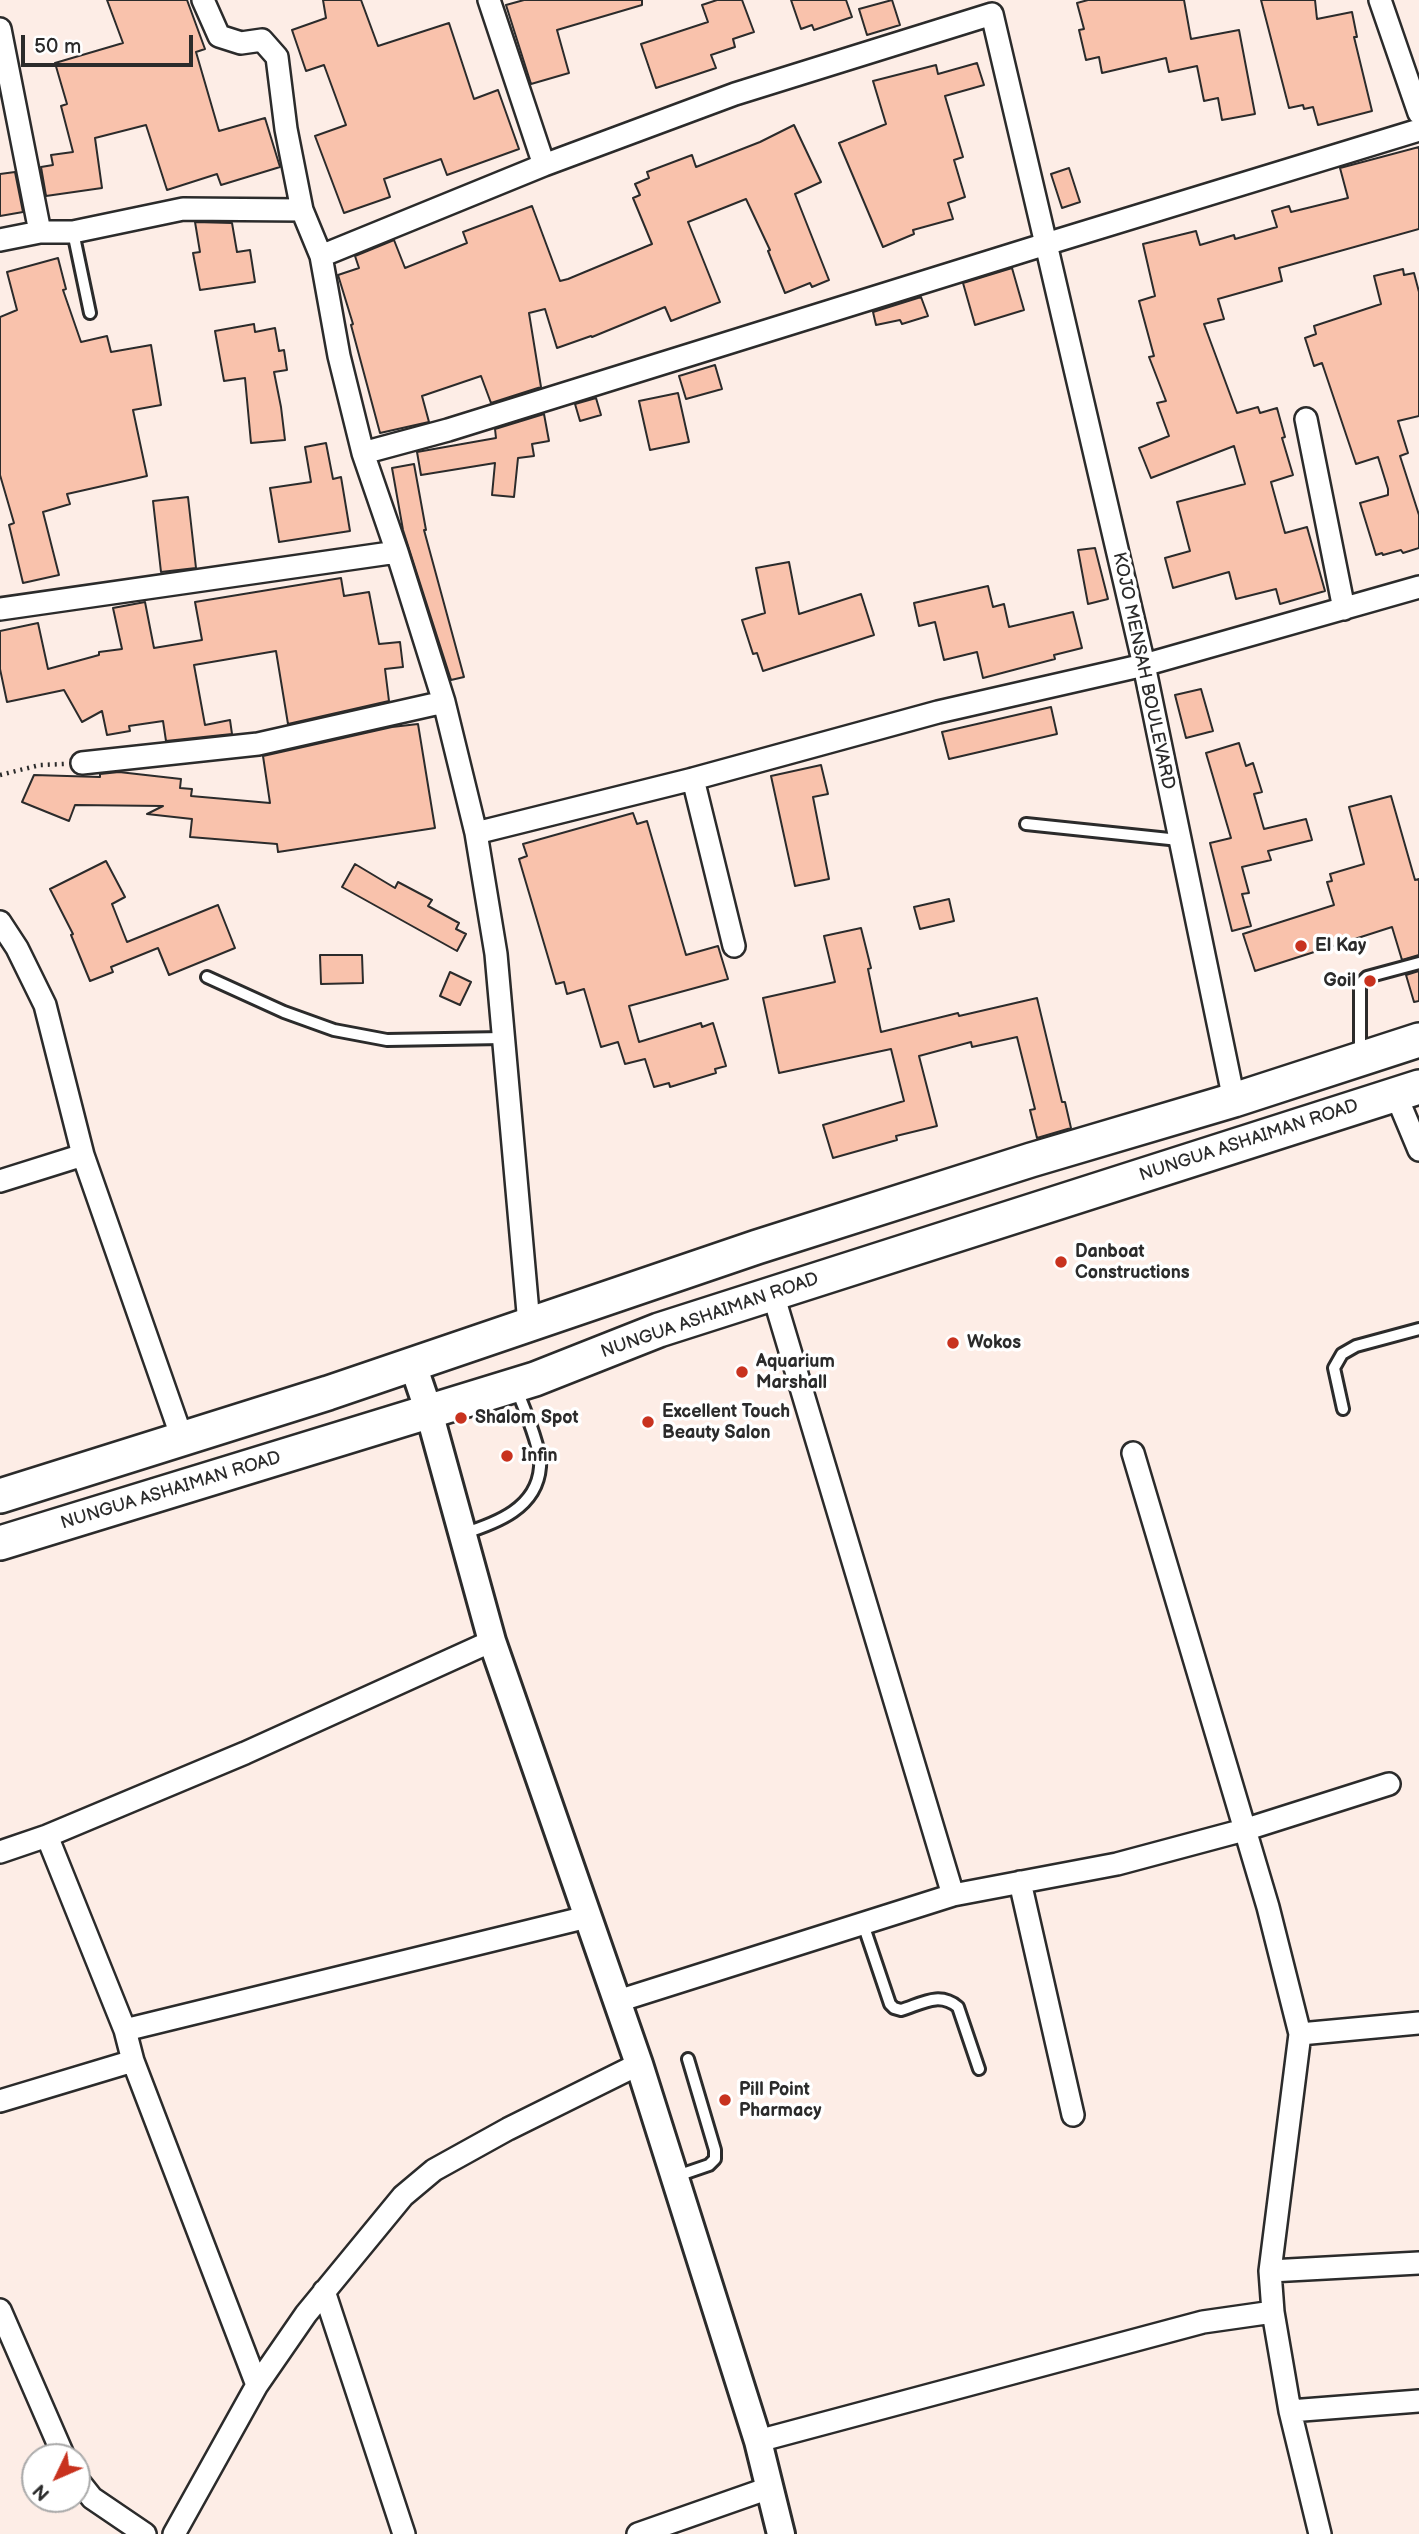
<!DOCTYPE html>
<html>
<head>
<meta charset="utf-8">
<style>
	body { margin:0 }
	#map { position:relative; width:1419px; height:2534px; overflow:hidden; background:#fdede6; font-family:"Balsamiq Sans",sans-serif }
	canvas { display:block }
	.north { position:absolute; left:21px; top:2443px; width:70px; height:70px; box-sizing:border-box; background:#fff; border:2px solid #aaa; border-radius:50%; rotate:226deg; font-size:19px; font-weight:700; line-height:28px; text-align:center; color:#2b2b2b }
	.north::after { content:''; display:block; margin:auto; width:24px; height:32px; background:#c8321e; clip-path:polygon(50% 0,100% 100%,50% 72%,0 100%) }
	.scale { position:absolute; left:21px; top:35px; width:172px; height:32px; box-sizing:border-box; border:4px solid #2b2b2b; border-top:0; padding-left:9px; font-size:21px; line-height:24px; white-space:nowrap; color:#2b2b2b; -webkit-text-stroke:5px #fff; paint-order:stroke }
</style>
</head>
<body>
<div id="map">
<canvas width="1419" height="2534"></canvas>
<div class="north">N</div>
<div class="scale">50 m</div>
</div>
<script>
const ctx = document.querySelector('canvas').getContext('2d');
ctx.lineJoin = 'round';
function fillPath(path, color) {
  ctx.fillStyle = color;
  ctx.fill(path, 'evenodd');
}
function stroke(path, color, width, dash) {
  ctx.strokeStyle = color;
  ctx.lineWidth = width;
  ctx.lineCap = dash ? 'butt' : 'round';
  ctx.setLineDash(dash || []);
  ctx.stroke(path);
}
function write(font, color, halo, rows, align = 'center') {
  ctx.font = font + ' "Balsamiq Sans",sans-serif';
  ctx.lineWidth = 7;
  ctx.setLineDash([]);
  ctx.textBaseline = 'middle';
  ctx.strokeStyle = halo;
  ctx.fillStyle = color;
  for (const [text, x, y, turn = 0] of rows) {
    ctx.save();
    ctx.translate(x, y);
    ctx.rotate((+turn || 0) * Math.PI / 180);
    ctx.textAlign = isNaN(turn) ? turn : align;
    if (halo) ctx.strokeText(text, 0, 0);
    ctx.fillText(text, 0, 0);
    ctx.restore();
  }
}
const building = new Path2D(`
	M107 0H187L205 49 196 52 219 131 265 118 280 167 221 185 217 174 167 190 146 125 95 138 102 188 46 196 41 167 53 165 51 155 73 152 61 106 67 104 55 63 123 43Z
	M323 0H361L378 46 449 23 474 99 498 90 519 149 447 175 441 159 384 179 390 197 344 213 315 136 346 125 324 65 306 71 292 30 326 18Z
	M524 0H642V5L557 30 569 73 531 84 506 5Z
	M717 0H742L754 32 733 39 735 47 711 55 716 68 656 88 641 44 708 22 702 5Z
	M791 0H846L852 17 814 30 812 25 801 29Z
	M892 0 900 25 867 35 859 9Z
	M1088 0H1184L1191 39 1239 30 1255 114 1222 120 1218 98 1204 101 1197 66 1169 72 1166 58 1102 73 1099 57 1086 60 1079 30 1084 29 1077 3Z
	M1261 0H1315L1317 19 1352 12 1357 37H1354L1372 111 1318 125 1313 107 1304 109 1303 105 1289 108Z
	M977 63 984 85 945 96 963 157 954 160 965 197 948 203 953 219 913 230 914 234 883 247 839 143 886 124 873 81 936 65 938 74Z
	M794 125 821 182 795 194 829 280 812 287 810 283 785 293 768 251 770 250 746 199 688 222 720 302 671 321 665 307 592 337 591 336 557 348 545 309 529 313 541 387 491 403 481 376 422 396 429 422 380 433 351 325 353 324 338 275 359 268 355 256 394 240 405 268 467 243 463 232 532 206 560 281 568 279 652 244 633 198 640 195 635 184 649 178 647 172 692 155 696 167 760 142Z
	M1419 147V229L1279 268 1282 281 1218 299 1224 319 1204 324 1237 413 1258 407 1260 413 1277 408 1285 437 1282 438 1293 475 1271 482 1285 533 1307 527 1325 591 1280 604 1276 589 1236 599 1229 572 1173 588 1165 558 1190 551 1177 502 1245 484 1234 446 1151 478 1139 448 1169 436 1157 403 1166 401 1149 357 1154 356 1139 301 1155 296 1143 244 1196 231 1200 245 1234 235 1235 239 1277 227 1272 211 1289 206 1291 212 1348 198 1340 168Z
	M1069 168 1080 202 1062 208 1051 174Z
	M15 172 23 212 0 216V174Z
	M195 222 232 223 237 252 250 250 255 282 200 290 193 253 200 252Z
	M58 258 66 289 63 290 81 342 107 336 111 352 151 345 161 405 133 410 147 476 67 494 70 504 43 512 59 575 23 583 9 525 14 523 0 475V317L17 310 7 272Z
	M1012 268 1024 310 975 325 963 283Z
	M1403 269 1404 275 1414 273 1419 292V416L1398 421 1408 453 1400 456 1419 515V548L1403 553 1401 550 1383 555 1382 553 1376 555 1360 503 1388 495V489L1378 457 1356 464 1322 363 1314 366 1305 338 1316 334 1314 326 1381 304 1374 276Z
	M921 297 928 316 902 324 900 320 876 325 873 312Z
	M254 324 255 332 275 328 279 351 284 350 287 370 274 372 281 407 285 440 251 443 245 378 224 381 215 331Z
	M715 365 722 389 686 399 679 376Z
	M678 393 689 442 650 450 639 401Z
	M596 398 601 415 580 421 575 404Z
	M544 414 549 441 532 444 534 456 518 458 514 497 492 495 495 463 421 475 417 452 496 438 495 429Z
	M326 443 333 479 341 477 350 531 279 542 270 488 311 482 305 447Z
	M414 464 426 530H424L464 677 451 680 403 530 392 468Z
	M188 497 196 568 161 572 153 501Z
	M1095 548 1108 599 1088 604 1078 550Z
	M789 562 799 614 861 594 874 635 763 671 757 653 753 654 742 620 765 613 756 568Z
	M341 578 344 596 369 592 379 644 400 642 403 667 385 669 389 701 288 724 276 651 194 665 205 725 230 720 232 734 166 741 163 721 129 726 130 731 107 735 102 711 82 722 64 690 7 702 0 669V631L38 623 48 669 99 655V652L122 649 113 608 145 602 154 648 202 640 195 602Z
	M988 586 993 607 1004 604 1009 627 1073 612 1082 648 1054 655 1055 659 983 678 977 652 944 660 935 622 919 626 914 603Z
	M1201 689 1213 731 1186 738 1175 695Z
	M1051 707 1057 734 949 759 942 732Z
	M418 724 435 828 278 852 277 844 190 837 192 819 147 814 163 806 75 805 69 821 22 802 34 775 100 777V774L119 772 181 779 180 788 192 789 191 796 270 803 263 756 392 727Z
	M1239 743 1246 766 1253 763 1262 792 1254 794 1264 829 1306 819 1312 840 1268 851 1271 860 1242 867 1249 893 1242 894 1251 926 1232 931 1210 843 1231 838 1206 753Z
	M821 765 828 794 813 797 829 879 795 886 771 776Z
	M1391 796 1415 880 1419 879V955L1402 960 1392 927 1255 971 1243 934 1334 905 1327 882 1332 881 1330 874 1364 864 1349 807Z
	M633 813 637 824 647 821 686 955 718 946 728 979 629 1006 639 1042 701 1023 702 1027 713 1023 726 1066 715 1069 716 1073 670 1087 669 1083 654 1087 645 1059 625 1064 618 1042 601 1047 584 989 567 994 564 982 556 984 519 859 527 856 523 844Z
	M106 861 125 897 112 904 127 942 218 905 235 948 169 975 158 948 111 967 113 972 90 981 71 935 73 934 50 889Z
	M355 864 395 888 398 882 432 900 428 906 459 923 456 929 466 934 457 951 342 887Z
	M949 899 954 921 920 929 914 907Z
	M861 928 871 968 868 969 881 1032 958 1013 959 1016 1037 998 1062 1102H1065L1071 1128 1037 1138 1030 1110 1035 1109 1017 1037 972 1047 971 1042 919 1056 937 1126 896 1136 897 1140 833 1158 823 1125 904 1101 891 1049 779 1073 763 998 835 982 824 936Z
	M320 955H362L363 983 321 984Z
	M1419 971V1001L1414 1002 1406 975Z
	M450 972 471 982 460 1005 440 996Z`);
const path = new Path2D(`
	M0 775 40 765 64 764`);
const service = new Path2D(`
	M73 232 90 313
	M1026 824 1179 840
	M207 977 284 1012 334 1030 387 1040 503 1038
	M1360 1053V984L1367 977 1419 963
	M1343 1409 1334 1368 1342 1354 1356 1346 1419 1329
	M462 1534C497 1523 537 1508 540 1467 542 1449 523 1406 516 1388
	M863 1924 890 2004 894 2008 901 2010C921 2004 939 1991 958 2007L979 2069
	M674 2177 709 2165 715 2159V2150L688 2059`);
const minor = new Path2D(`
	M203 0 219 36 241 43 262 40 277 57 286 129 302 210 321 256
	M489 0 544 165
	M1380 0 1419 113
	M0 29 40 232
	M0 240 40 232H73L183 209 302 210
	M1306 419 1344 609
	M363 453 448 430 1046 244 1144 665 1234 1100
	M0 609 397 552
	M82 763 258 744 444 702
	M693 779 734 946
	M476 833 693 779 938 712 1144 665 1419 587
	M0 922 17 948 45 1005 83 1155 182 1438
	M1396 1095 1419 1150
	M0 1181 83 1155
	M773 1294 953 1895
	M529 1324 496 954 476 833 444 702 397 552 363 453 339 356 321 256 544 165 735 94 992 14 1046 244 1419 130
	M1133 1453 1268 1907 1300 2034 1270 2271 1273 2312 1290 2411 1320 2534
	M47 1836 125 2030 133 2061 257 2385
	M0 1852 47 1836 245 1753 492 1641
	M1020 1882 1073 2115
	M618 2001 953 1895 1117 1864 1244 1830 1389 1784
	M125 2030 587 1917
	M1300 2034 1419 2023
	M0 2101 133 2061
	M1270 2271 1419 2263
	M324 2291 404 2534
	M0 2310 64 2457
	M1290 2411 1419 2401
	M758 2441 1203 2322 1273 2312
	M77 2479 92 2498 145 2534
	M174 2534 257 2385 306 2314 403 2196 434 2170 508 2129 639 2064
	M638 2534 769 2488`);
const tertiary = new Path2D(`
	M413 1365 429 1412 492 1641 639 2064 758 2441 781 2534`);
const primary = new Path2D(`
	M0 1496 328 1393 757 1247 1031 1160 1234 1100 1419 1040
	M0 1543 535 1379 659 1330 1419 1087`);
const markers = [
	[1301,946,7,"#c8321e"],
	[1370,981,7,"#c8321e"],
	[1061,1262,7,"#c8321e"],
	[953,1343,7,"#c8321e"],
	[742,1372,7,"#c8321e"],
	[461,1418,7,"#c8321e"],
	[648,1422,7,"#c8321e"],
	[507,1456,7,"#c8321e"],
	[725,2100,7,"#c8321e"]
];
const streetNames = [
	["KOJO MENSAH BOULEVARD",1143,671,78],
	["NUNGUA ASHAIMAN ROAD",1249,1141,-18],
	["NUNGUA ASHAIMAN ROAD",710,1316,-19],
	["NUNGUA ASHAIMAN ROAD",171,1491,-17]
];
const poiNames = [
	["El Kay",1315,946],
	["Goil",1356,981,"right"],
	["Danboat",1075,1252],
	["Constructions",1075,1273],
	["Wokos",967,1343],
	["Aquarium",756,1362],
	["Marshall",756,1383],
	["Excellent Touch",662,1412],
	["Beauty Salon",662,1433],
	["Shalom Spot",475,1418],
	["Infin",521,1456],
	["Pill Point",739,2090],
	["Pharmacy",739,2111]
];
fillPath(building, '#f9c2ac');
stroke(building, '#2b2b2b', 2);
stroke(service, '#2b2b2b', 16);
stroke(minor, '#2b2b2b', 26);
stroke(tertiary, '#2b2b2b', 32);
stroke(primary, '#2b2b2b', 38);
stroke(path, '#2b2b2b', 4.5, [2, 5]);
stroke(service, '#fff', 10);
stroke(minor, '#fff', 21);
stroke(tertiary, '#fff', 26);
stroke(primary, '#fff', 33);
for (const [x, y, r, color] of markers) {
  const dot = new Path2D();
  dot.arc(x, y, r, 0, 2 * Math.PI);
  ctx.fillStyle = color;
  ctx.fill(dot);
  stroke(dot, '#fff', 2.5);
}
write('18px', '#2b2b2b', '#fff', streetNames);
write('bold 18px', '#2b2b2b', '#fff', poiNames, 'left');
</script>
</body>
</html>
